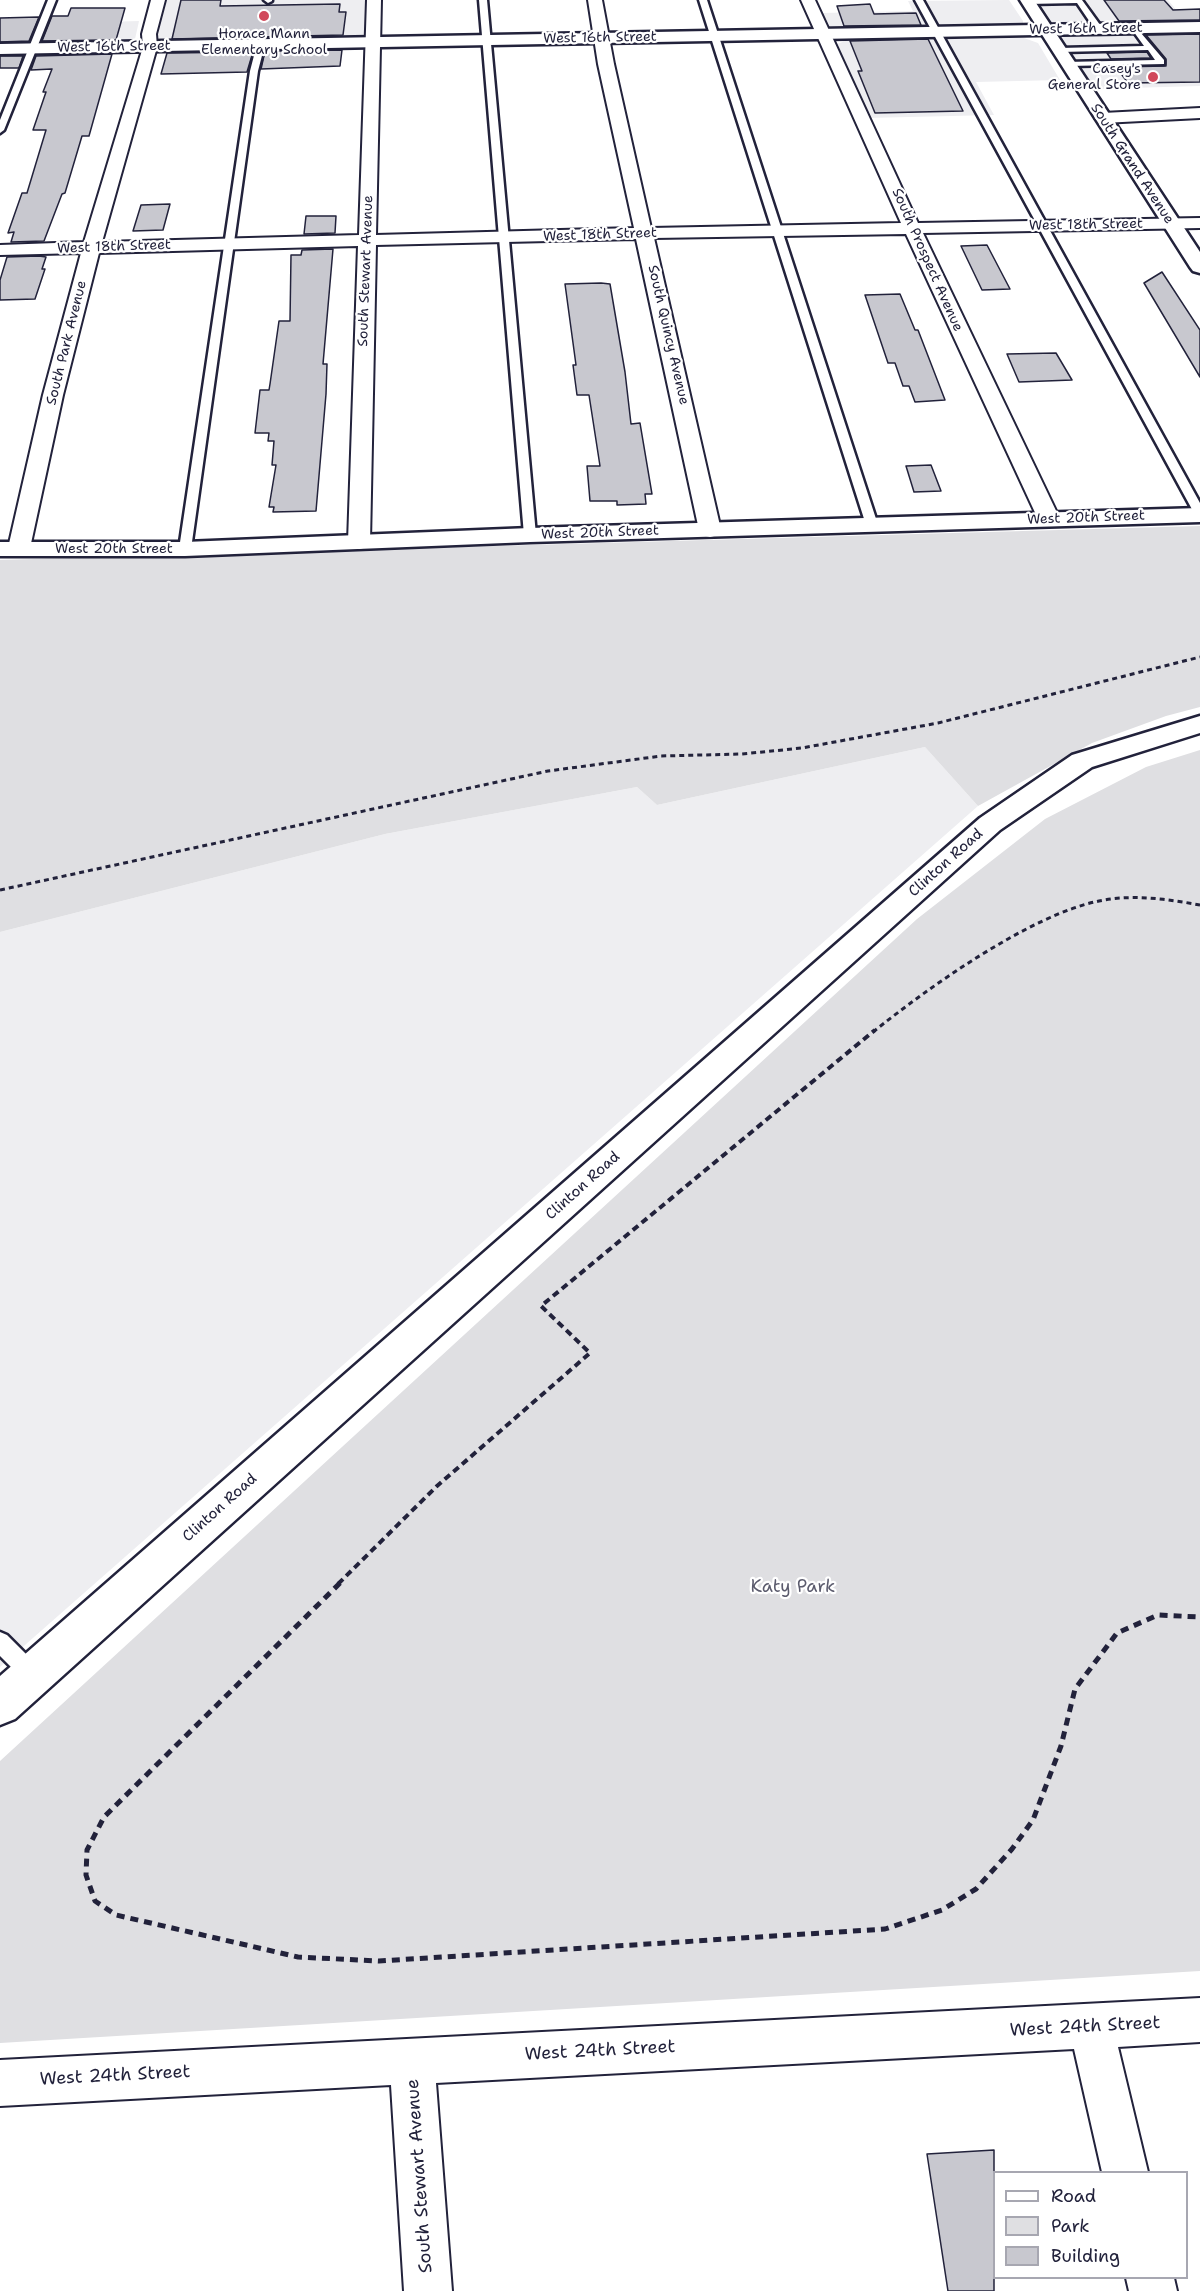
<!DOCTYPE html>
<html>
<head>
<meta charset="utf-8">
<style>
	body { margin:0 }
	#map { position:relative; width:1200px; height:2291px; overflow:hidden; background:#fff; font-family:"Shantell Sans",sans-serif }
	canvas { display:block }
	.legend { position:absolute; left:993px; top:2171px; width:195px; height:108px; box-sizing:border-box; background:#fff; border:2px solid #a7a7b1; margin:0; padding:8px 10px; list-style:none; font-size:18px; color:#22223b }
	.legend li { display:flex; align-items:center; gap:12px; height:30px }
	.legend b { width:30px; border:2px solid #a7a7b1 }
</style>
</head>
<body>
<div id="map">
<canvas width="1200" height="2291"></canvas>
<ul class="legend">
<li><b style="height:8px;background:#fff"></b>Road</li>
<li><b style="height:16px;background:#dfdfe2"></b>Park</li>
<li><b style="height:16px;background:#c8c8cf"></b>Building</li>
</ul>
</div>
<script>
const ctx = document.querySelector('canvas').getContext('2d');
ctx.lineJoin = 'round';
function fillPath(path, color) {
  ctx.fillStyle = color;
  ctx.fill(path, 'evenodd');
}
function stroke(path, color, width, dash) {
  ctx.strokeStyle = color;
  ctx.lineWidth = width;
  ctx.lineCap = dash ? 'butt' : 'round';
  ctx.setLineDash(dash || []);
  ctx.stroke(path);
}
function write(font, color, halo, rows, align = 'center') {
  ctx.font = font + ' "Shantell Sans",sans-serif';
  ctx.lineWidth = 4.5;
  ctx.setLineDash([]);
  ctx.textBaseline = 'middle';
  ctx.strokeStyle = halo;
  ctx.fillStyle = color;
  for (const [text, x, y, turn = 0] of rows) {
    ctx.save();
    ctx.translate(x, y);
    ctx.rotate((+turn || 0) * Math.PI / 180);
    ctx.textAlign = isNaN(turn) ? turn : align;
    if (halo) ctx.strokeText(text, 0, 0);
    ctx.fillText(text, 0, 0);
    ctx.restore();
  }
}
const built = new Path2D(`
	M167 0H366L365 32 363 36 353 38 167 41 157 38Z
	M1009 0 1023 21V25L833 30 827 27 822 13 913 11 908 1Z
	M1031 0H1168L1187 23 1058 26 1050 24Z
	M139 21 135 39 132 41 96 42 103 22Z
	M1200 33V86L1093 89 1060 38 1074 35Z
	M1024 38 1038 43 1060 80 976 82 994 115 866 118 835 45 847 40Z
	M925 747 978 806 0 1667V932L385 834 637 787 657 805Z`);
const green = new Path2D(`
	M1200 526V707L1166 716 1092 743 978 806 925 747 657 805 637 787 385 834 0 932V560Z
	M1200 750V1971L0 2043V1761L917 919 1045 819 1146 767Z`);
const building = new Path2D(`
	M181 0H221L220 6 340 4 339 12H346L343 35 172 39Z
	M1104 0H1164L1173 10 1200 9V20L1119 21Z
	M870 4 874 14 916 13 921 25 844 26 837 6Z
	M71 8H125L116 40 42 41 52 16H68Z
	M39 17 29 41 0 42V18Z
	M1200 34V82L1128 83 1116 67 1166 66V59L1146 35Z
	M928 39 963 111 875 113 858 71H862L850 41Z
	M342 50 340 66 261 69 265 51Z
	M253 52 247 72 161 74 167 53Z
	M1147 52 1151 58 1111 59 1107 53Z
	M112 54 89 136H82L65 193 62 194 44 241 11 242 14 232 8 233 22 193H27L46 130H33L46 92H43L52 69 31 70 36 56Z
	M0 56H23L19 68H0Z
	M170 204 163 230 133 231 141 205Z
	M306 216H336L335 233 304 234Z
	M987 245 1010 289 982 290 961 246Z
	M333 249 323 364H327L326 394 316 511 273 512 274 507H269L276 465H272L274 441H268L269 433H255L260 390H269L270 384 279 321H290L291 255H301L302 250Z
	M39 256 46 257 42 269H45L35 299 0 300V280L7 257Z
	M1162 272 1200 330V377L1144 283Z
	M601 283 610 284 625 372 631 424 640 423 652 494H645L646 504 617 505V501H590L587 466H600L589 395H577L573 365H576L565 284Z
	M900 294 915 330H918L945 400 915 402 909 386H903L895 363H888L865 295Z
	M1056 353 1072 380 1019 382 1007 354Z
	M931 465 941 491 914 492 906 466Z
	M994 2150V2291H948L927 2154Z`);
const pathFar2 = new Path2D(`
	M0 890 548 771 661 756 742 754 802 748 938 723 1200 657
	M873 1032C929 987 1030 915 1099 901 1132 894 1167 899 1200 905`);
const pathFar1 = new Path2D(`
	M338 1584 437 1486 590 1353 541 1306 875 1030`);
const path = new Path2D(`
	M340 1583 104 1817 87 1850 86 1875 95 1901 116 1915 298 1957 379 1961 885 1929 942 1910 976 1889 1012 1849 1033 1820 1061 1746 1075 1689 1117 1633 1158 1615 1200 1617`);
const service = new Path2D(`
	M48 0H56L4 130 0 133V120Z
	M264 0H272V1L268 3Z
	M479 0H487L536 535 530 538 524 535Z
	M699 0H707L878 525 876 527 872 528 866 525Z
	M915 0H923L1200 503V516L1194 513Z
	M1025 0H1082L1103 29 1096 31 1077 3 1028 4Z
	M1135 26 1164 60V64L1069 66H1066V62L1155 60 1148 50 1060 52 1056 50 1060 48 1144 46 1131 28Z
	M261 42 265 44 258 71 191 549 185 553 179 549 250 71 257 44Z
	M0 1632 7 1635 40 1668 43 1675 40 1682 33 1685 26 1682 0 1656Z`);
const minor = new Path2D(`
	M151 0H165L156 34 157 47 102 242 359 235 367 0H381L376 235 634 228 598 64 588 0H602L614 64 651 228 901 223 801 0H815L918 223 1200 218V228L923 233 1060 519 1057 524 1049 526 1041 524 1038 519 906 234 654 238 721 530 718 535 710 537 702 535 699 530 636 239 376 245 370 542 367 547 359 549 351 547 348 542 358 246 99 253 63 395 30 548 27 553 19 555 11 553 8 548 43 395 81 253 0 255V245L84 242 143 47 142 34Z
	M1200 108V118L1103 123 1095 118 1103 113Z
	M1200 1998V2042L1118 2047 1148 2172H1102L1074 2049 436 2083 452 2291H404L391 2085 0 2106V2060Z
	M1126 2278H1174L1177 2291H1129Z`);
const tertiary = new Path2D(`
	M1020 0H1034L1200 252V273L1193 271 1190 267Z
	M1200 508V522L530 542 185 556H0V542H185L530 528Z
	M1200 716V733L1092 767 1000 830 15 1719 0 1725V1676L980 818 1072 755Z`);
const secondary = new Path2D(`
	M1200 22V32L0 54V44Z`);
const markers = [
	[264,16,6,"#d1495b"],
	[1153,77,6,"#d1495b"]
];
const farStreetnames = [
	["West 16th Street",1086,29,-1],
	["West 16th Street",600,38,-1],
	["West 16th Street",114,47,-1],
	["South Grand Avenue",1132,164,57],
	["West 18th Street",1086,225,-1],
	["West 18th Street",600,235,-2],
	["West 18th Street",114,247,-2],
	["South Prospect Avenue",927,260,66],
	["South Stewart Avenue",366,271,-88],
	["South Quincy Avenue",668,335,77],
	["South Park Avenue",67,343,-76],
	["West 20th Street",1086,518,-2],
	["West 20th Street",600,533,-2],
	["West 20th Street",114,549]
];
const farPoinames = [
	["Horace Mann",264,34],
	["Elementary School",264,50],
	["Casey's",1141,69,"right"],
	["General Store",1141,85,"right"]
];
const streetNames = [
	["Clinton Road",946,863,-42],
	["Clinton Road",583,1186,-42],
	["Clinton Road",220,1508,-42]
];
const nearParknames = [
	["Katy Park",793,1587]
];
const nearStreetnames = [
	["West 24th Street",1085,2027,-3],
	["West 24th Street",600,2051,-3],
	["West 24th Street",115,2076,-3],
	["South Stewart Avenue",420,2176,-94]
];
fillPath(built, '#eeeef1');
fillPath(green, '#dfdfe2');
fillPath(building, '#c8c8cf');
stroke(building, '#22223b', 1.5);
stroke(service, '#22223b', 5);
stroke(minor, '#22223b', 4);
stroke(tertiary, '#22223b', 5);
stroke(secondary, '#22223b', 5);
stroke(pathFar2, '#22223b', 3, [5, 4]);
stroke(pathFar1, '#22223b', 4, [7, 4.5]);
stroke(path, '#22223b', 5, [8, 6]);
fillPath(service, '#fff');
fillPath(minor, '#fff');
fillPath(tertiary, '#fff');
fillPath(secondary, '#fff');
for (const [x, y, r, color] of markers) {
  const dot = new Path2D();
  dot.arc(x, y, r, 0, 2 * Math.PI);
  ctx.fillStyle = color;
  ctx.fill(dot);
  stroke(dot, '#fff', 2);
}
write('14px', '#22223b', '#fff', farStreetnames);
write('14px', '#22223b', '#fff', farPoinames);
write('15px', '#22223b', '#fff', streetNames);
write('18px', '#5b5b6d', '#fff', nearParknames);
write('18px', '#22223b', '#fff', nearStreetnames);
</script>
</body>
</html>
